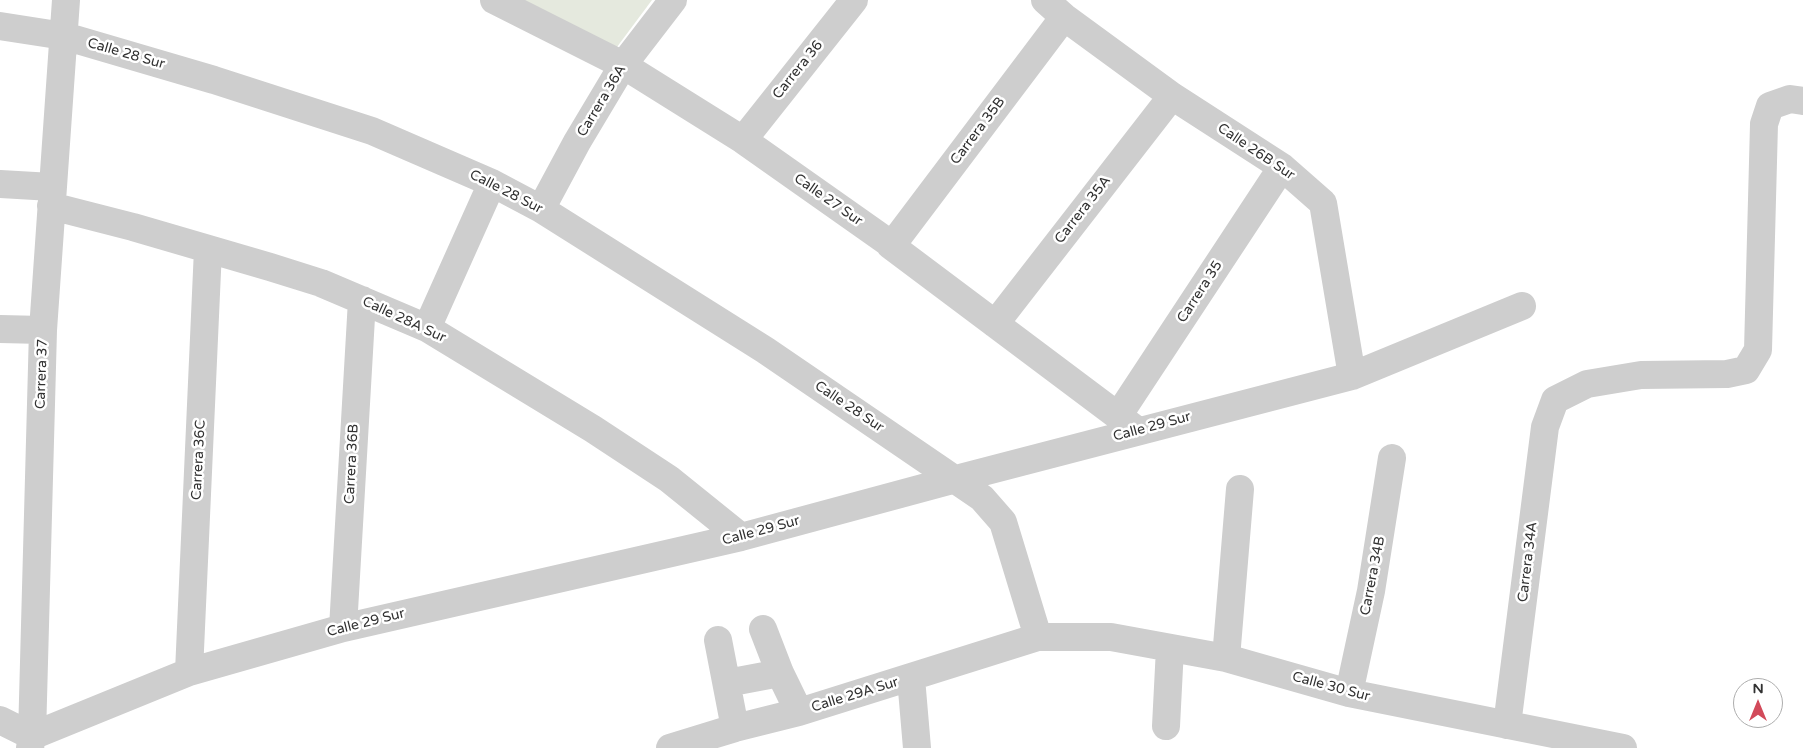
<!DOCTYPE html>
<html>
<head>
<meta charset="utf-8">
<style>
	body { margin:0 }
	#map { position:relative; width:1803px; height:748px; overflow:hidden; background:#fff; font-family:"Varela Round",sans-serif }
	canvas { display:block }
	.north { position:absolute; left:1733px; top:678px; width:50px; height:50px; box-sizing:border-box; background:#fff; border:1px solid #adadad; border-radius:50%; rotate:0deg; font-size:14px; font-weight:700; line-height:20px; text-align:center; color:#313131 }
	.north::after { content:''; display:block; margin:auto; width:18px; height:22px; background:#d24a5a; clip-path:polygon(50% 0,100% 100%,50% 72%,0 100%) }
</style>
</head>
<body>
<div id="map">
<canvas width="1803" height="748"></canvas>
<div class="north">N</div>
</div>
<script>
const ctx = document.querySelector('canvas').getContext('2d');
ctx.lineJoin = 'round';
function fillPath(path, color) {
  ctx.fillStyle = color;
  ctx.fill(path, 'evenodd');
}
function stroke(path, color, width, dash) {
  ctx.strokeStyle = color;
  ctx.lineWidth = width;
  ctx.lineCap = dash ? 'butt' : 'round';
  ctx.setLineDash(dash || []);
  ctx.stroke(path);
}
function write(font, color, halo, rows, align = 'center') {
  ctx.font = font + ' "Varela Round",sans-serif';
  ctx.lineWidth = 5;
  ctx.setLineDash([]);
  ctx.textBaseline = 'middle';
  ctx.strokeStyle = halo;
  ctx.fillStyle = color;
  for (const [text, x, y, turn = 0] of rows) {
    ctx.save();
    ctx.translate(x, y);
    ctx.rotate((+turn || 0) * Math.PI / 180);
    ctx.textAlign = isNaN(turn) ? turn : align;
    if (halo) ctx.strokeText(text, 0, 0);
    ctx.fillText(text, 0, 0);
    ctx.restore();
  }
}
const green = new Path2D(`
	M506 0H652L614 51Z`);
const street = new Path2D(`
	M494 0 623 65 743 140 892 245H890L1138 431
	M1045 0 1064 17 1172 96 1282 167 1323 203 1352 376
	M0 26 64 36 214 80 372 131 492 183 541 209 765 350 982 498 1003 522 1038 637
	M743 140 854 0
	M0 184 52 187
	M51 206 133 227 270 267 321 283 427 328 593 429 669 479 741 537
	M541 209 577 142 623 65 673 0
	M892 245 1064 17
	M995 324 1172 96
	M427 328 492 183
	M0 329 43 330
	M1118 416 1282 167
	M343 628 362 300
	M763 629 780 673 799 712
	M718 640 735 728
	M1226 658 1240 489
	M189 672 208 249
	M911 678 917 748
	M727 683 780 673
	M1349 693 1371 591 1392 458
	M0 720 32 736 189 672 343 628 741 537 956 479 1352 376 1522 306
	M1507 725 1545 427 1555 400 1587 384 1641 375 1727 374 1746 370 1758 350 1764 124 1770 106 1790 99 1803 101
	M1166 726 1170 648
	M30 748 32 736 43 330 66 0
	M670 748 735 728 799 712 1038 637H1111L1226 658 1349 693 1623 748`);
const streetNames = [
	["Calle 28 Sur",126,54,16],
	["Carrera 36",798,70,-51],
	["Carrera 36A",602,101,-59],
	["Carrera 35B",978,131,-53],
	["Calle 26B Sur",1256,152,34],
	["Calle 28 Sur",506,192,27],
	["Calle 27 Sur",828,200,35],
	["Carrera 35A",1083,210,-52],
	["Carrera 35",1200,292,-57],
	["Calle 28A Sur",404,320,25],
	["Carrera 37",42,374,-88],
	["Calle 28 Sur",849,407,34],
	["Calle 29 Sur",1152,427,-15],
	["Carrera 36C",199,460,-87],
	["Carrera 36B",352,464,-87],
	["Calle 29 Sur",761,531,-15],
	["Carrera 34A",1528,562,-83],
	["Carrera 34B",1373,576,-79],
	["Calle 29 Sur",366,623,-14],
	["Calle 30 Sur",1331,687,15],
	["Calle 29A Sur",855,695,-17]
];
fillPath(green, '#e5e9de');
stroke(street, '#cecece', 28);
write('14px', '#313131', '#fff', streetNames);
</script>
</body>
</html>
